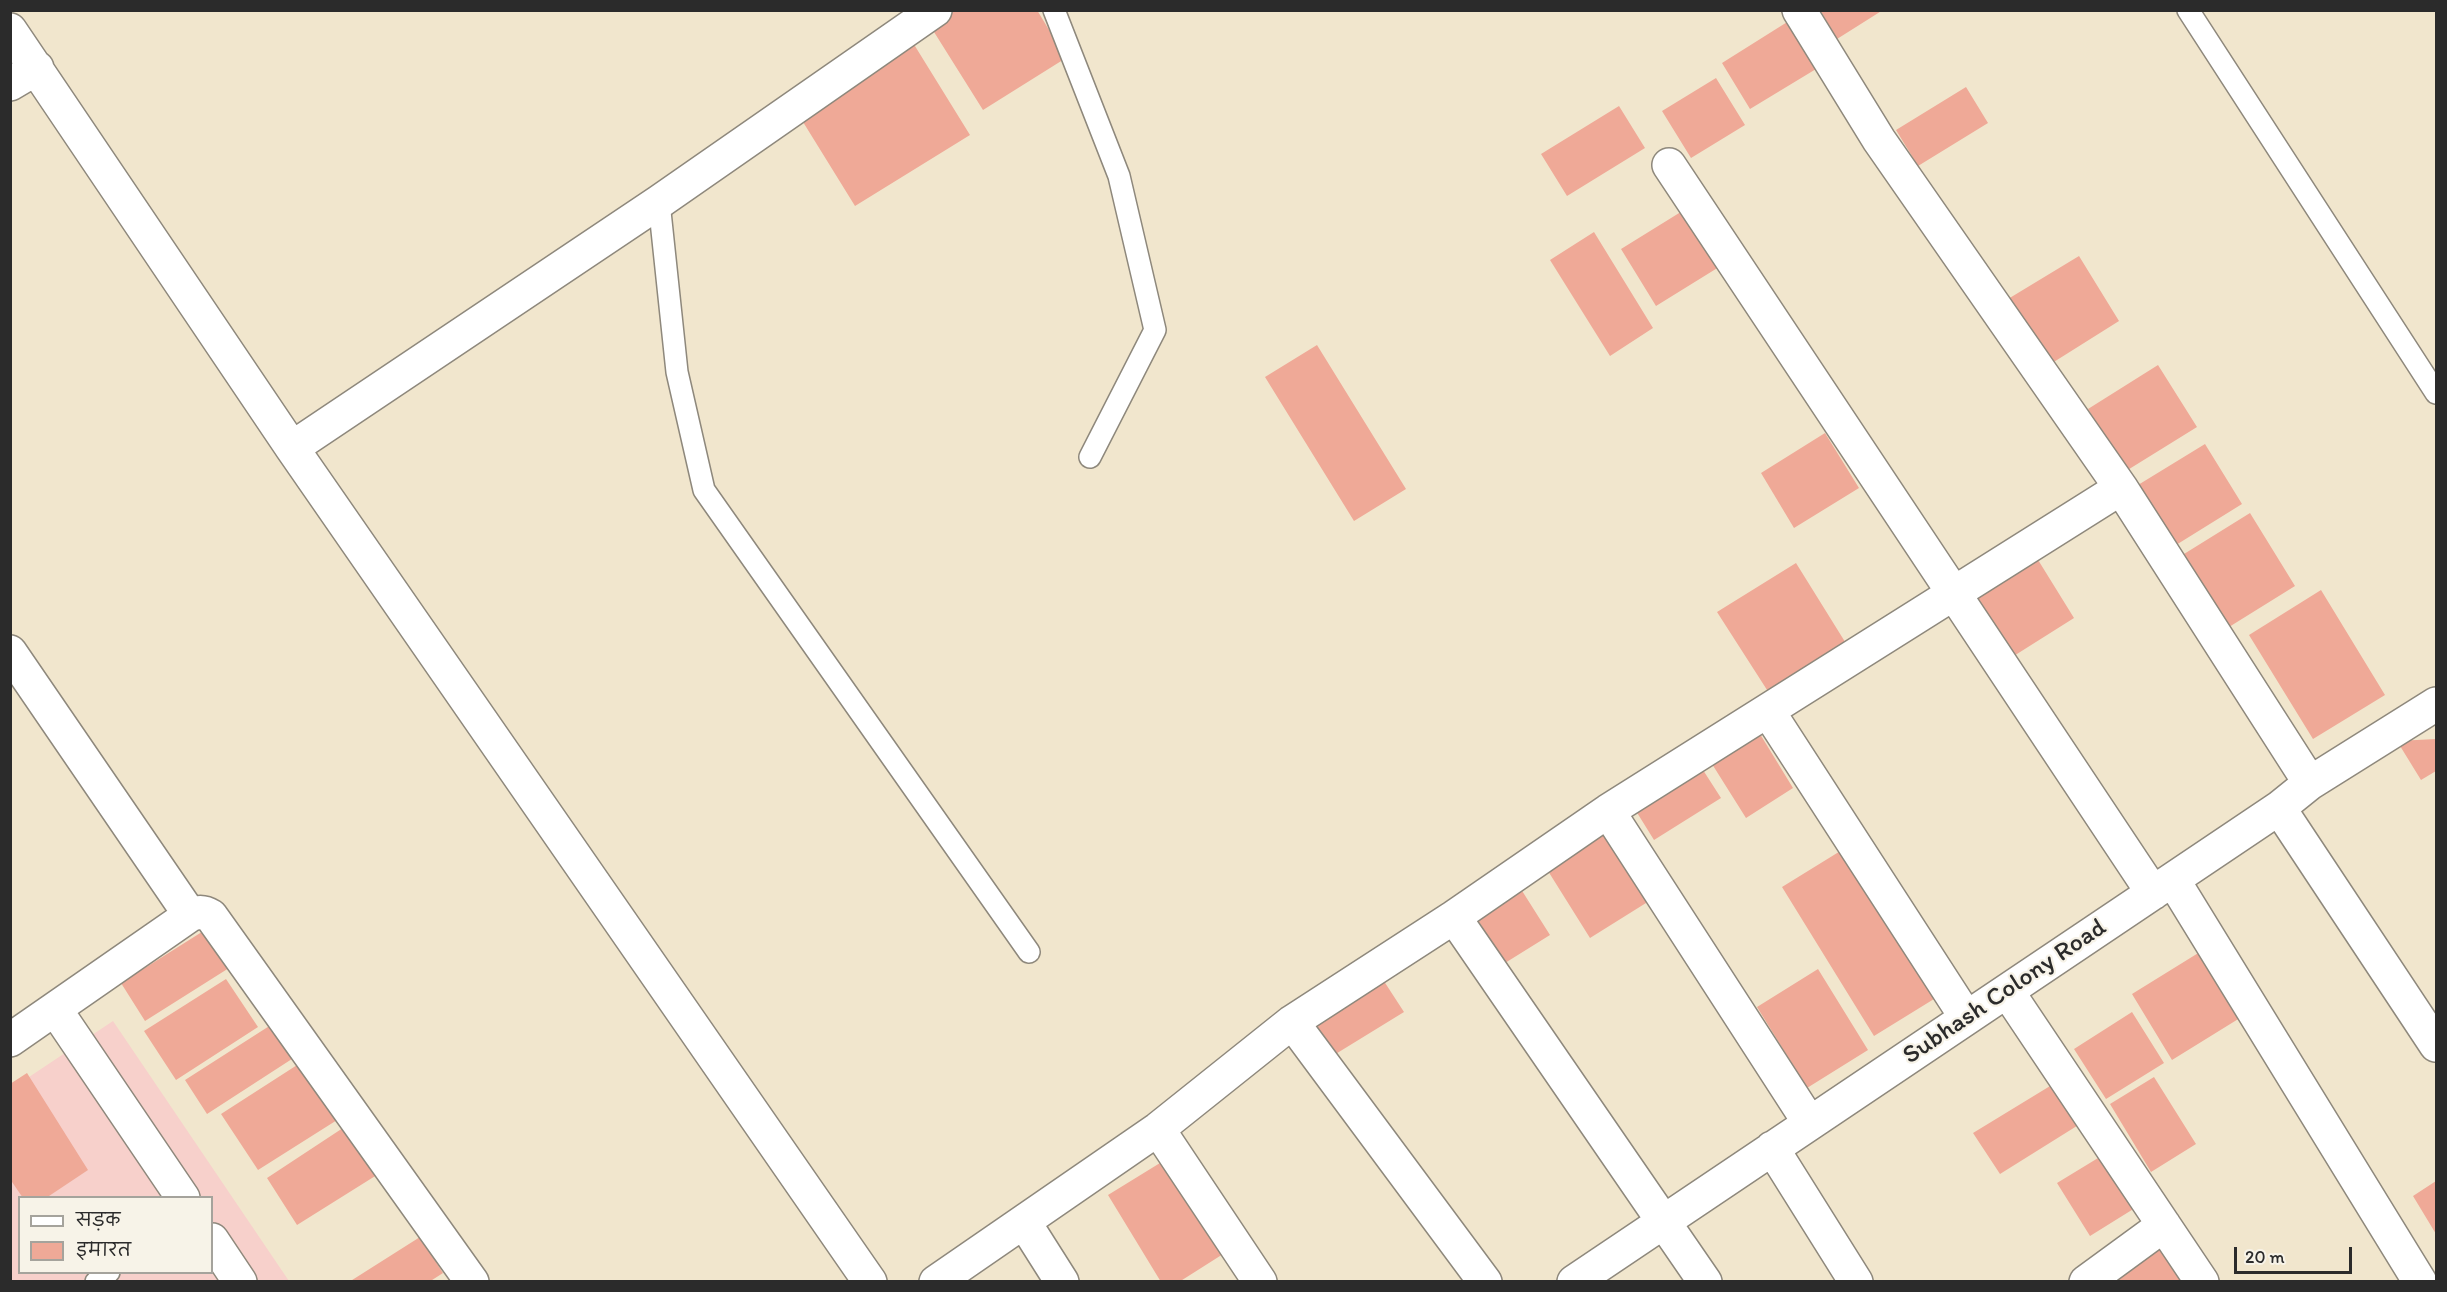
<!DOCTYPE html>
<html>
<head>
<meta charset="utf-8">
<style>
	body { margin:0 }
	#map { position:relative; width:2447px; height:1292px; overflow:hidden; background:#f1e6cd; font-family:Itim,"Playpen Sans Deva",sans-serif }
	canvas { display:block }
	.frame { position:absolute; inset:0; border:12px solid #2b2b2b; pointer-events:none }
	.legend { position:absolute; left:18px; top:1196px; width:195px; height:78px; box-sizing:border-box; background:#f7f3e8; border:2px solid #a5a39c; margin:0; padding:8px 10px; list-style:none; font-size:18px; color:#2b2b2b }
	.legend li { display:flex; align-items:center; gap:12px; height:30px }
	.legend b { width:30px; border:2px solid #a5a39c }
	.scale { position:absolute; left:2234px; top:1247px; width:118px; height:27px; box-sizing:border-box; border:3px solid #2b2b2b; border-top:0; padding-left:8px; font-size:18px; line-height:21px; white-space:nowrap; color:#2b2b2b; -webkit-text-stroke:4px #f7f3e8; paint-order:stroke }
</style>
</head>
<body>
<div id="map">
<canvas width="2447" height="1292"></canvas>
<div class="frame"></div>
<ul class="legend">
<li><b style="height:8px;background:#fff"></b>सड़क</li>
<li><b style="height:16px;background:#efa997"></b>इमारत</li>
</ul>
<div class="scale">20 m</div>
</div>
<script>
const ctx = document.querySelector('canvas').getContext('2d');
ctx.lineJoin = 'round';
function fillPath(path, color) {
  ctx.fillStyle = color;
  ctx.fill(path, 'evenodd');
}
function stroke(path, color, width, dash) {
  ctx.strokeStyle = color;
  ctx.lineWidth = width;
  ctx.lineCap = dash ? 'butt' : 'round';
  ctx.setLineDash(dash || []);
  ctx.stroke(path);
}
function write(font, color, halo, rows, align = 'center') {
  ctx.font = font + ' Itim,sans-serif';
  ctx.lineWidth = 4.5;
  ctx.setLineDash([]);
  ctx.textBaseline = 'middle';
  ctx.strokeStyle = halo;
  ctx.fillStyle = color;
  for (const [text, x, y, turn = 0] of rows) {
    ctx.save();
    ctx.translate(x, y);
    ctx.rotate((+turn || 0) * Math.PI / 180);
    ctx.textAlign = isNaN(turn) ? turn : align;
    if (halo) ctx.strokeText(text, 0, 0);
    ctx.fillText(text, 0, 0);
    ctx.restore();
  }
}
const built = new Path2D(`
	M113 1021 289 1281 11 1282V1089ZM20 1198H212V1272H20Z`);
const building = new Path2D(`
	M950 10H1037L1066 58 983 110 929 24Z
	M1820 10H1883L1837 39Z
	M1792 19 1821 66 1750 109 1722 63Z
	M910 38 970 135 855 206 795 109Z
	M1716 78 1745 125 1691 158 1662 111Z
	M1966 87 1988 123 1918 166 1896 130Z
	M1619 106 1645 148 1567 196 1541 154Z
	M1684 210 1719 267 1656 306 1621 249Z
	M1594 232 1653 328 1610 356 1550 260Z
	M2079 256 2119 321 2049 365 2008 299Z
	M1317 345 1406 489 1354 521 1265 377Z
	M2158 365 2197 427 2126 471 2088 409Z
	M1825 433 1859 488 1794 528 1761 473Z
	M2205 444 2242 504 2176 545 2138 485Z
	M2250 513 2295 586 2229 627 2184 554Z
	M2035 555 2074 618 2009 659 1969 596Z
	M1796 563 1847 645 1769 693 1717 612Z
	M2321 590 2385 695 2313 739 2249 635Z
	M1760 734 1793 788 1746 818 1712 764Z
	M2436 739V771L2421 780 2397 741Z
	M1703 770 1721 798 1654 840 1636 811Z
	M1608 823 1654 898 1590 938 1543 863Z
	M1842 850 1934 999 1874 1036 1782 887Z
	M1519 886 1550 935 1505 963 1474 914Z
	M205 930 229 968 145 1021 121 983Z
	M2208 947 2248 1013 2172 1060 2132 994Z
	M1818 969 1868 1050 1807 1088 1757 1007Z
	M1378 972 1404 1012 1334 1055 1309 1015Z
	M226 979 258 1027 176 1080 144 1031Z
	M2132 1012 2164 1063 2106 1099 2074 1049Z
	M274 1023 295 1057 207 1114 185 1080Z
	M308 1058 345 1115 258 1170 221 1114Z
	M27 1073 88 1170 46 1198H23L10 1179V1084Z
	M2154 1077 2196 1144 2151 1172 2110 1104Z
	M2055 1083 2080 1124 2000 1174 1973 1133Z
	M349 1124 380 1173 297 1225 267 1178Z
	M1173 1155 1231 1249 1179 1282H1161L1108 1195Z
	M2103 1155 2135 1208 2090 1236 2057 1183Z
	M2436 1181V1234L2413 1196Z
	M420 1237 443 1273 429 1282H349Z
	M2159 1237 2187 1282H2109Z`);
const service = new Path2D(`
	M1054 10 1119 176 1155 330 1090 457
	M2188 10 2436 393
	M659 202 677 372 704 490 1029 952
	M96 1282 109 1272`);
const minor = new Path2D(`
	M1799 10 1879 140 2121 488 2310 783
	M10 30 292 448 870 1282
	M10 84 37 68
	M1669 165 2153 893
	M292 448 659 202 935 10
	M10 652 190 915
	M1768 711 1966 1017
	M2279 808 2436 1045
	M1608 811 1809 1122
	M2173 880 2420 1282
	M1454 917 1705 1282
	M2007 991 2202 1282
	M55 1009 183 1198
	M1292 1022 1485 1282
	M10 1040 190 915C198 912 203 911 211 916L472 1282
	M1158 1129 1260 1282
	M1772 1148 1856 1282
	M1024 1222 1062 1282
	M212 1240 240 1282
	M936 1282 1158 1129 1292 1022 1454 917 1608 811 2121 488
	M1574 1282 2279 808 2310 783 2436 704
	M2086 1282 2164 1225`);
const streetNames = [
	["Subhash Colony Road",2005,992,-34]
];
fillPath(built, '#f7d0cb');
fillPath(building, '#efa997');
stroke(service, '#8e887c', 24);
stroke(minor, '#8e887c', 36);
stroke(service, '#fff', 21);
stroke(minor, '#fff', 33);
write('26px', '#2b2b2b', '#f7f3e8', streetNames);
</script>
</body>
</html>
